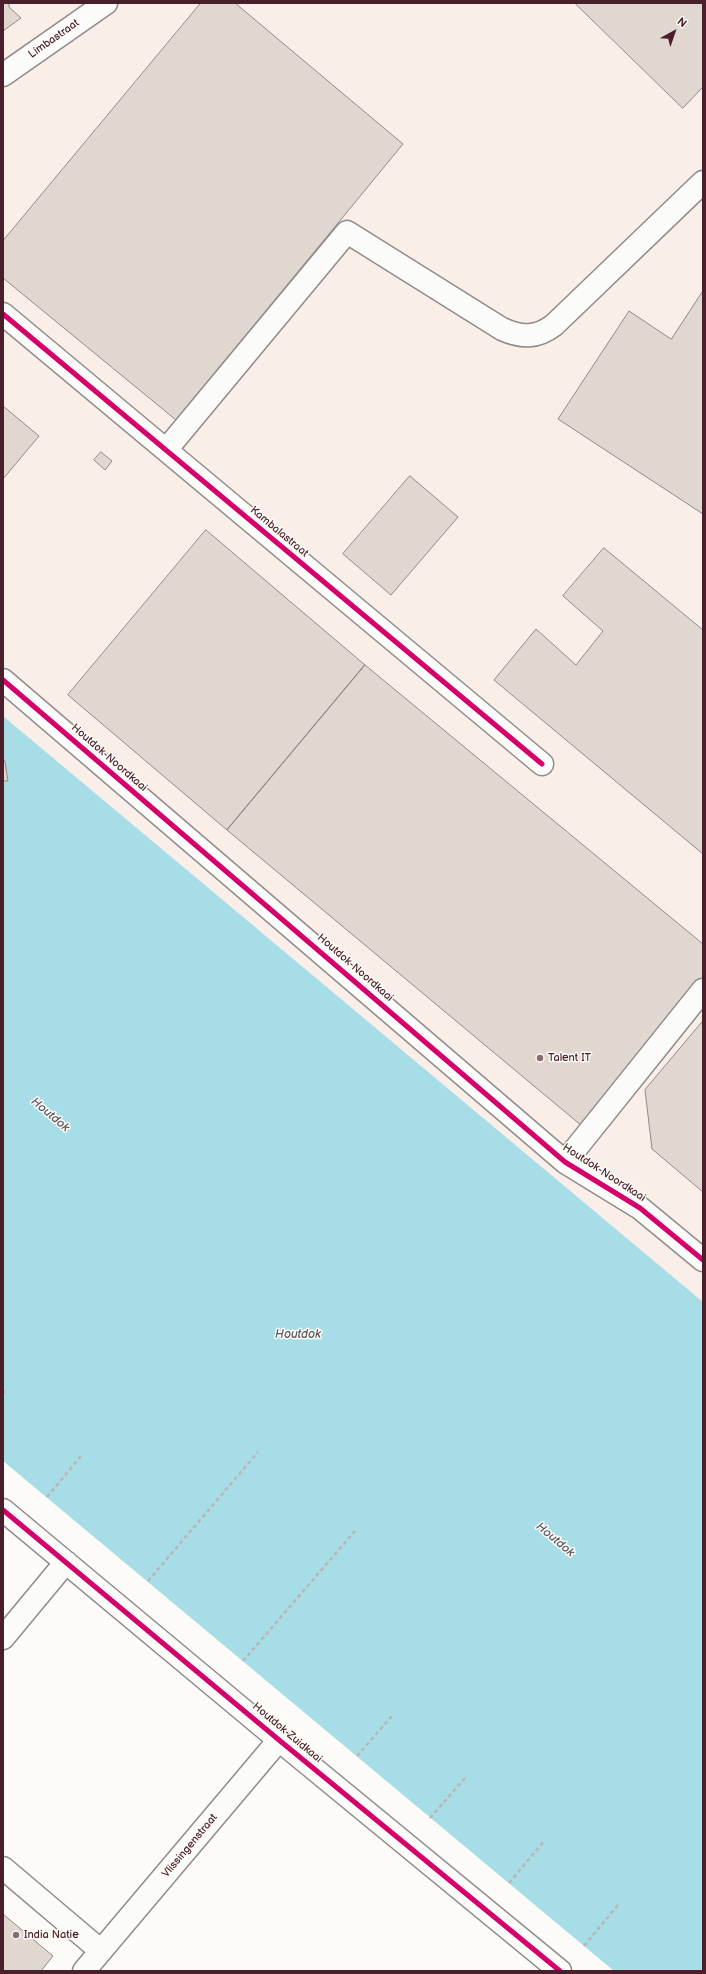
<!DOCTYPE html>
<html>
<head>
<meta charset="utf-8">
<style>
	body { margin:0 }
	#map { position:relative; width:706px; height:1974px; overflow:hidden; background:#fcfbf8; font-family:"Balsamiq Sans",sans-serif }
	canvas { display:block }
	.frame { position:absolute; inset:0; border:4px solid #4a1f2b; pointer-events:none }
	.north { position:absolute; left:654px; top:12px; width:40px; height:40px; -webkit-text-stroke:3px #fdfcf7; paint-order:stroke; rotate:40deg; font-size:11px; font-weight:700; line-height:16px; text-align:center; color:#4a1f2b }
	.north::after { content:''; display:block; margin:auto; width:14px; height:18px; background:#4a1f2b; clip-path:polygon(50% 0,100% 100%,50% 72%,0 100%) }
</style>
</head>
<body>
<div id="map">
<canvas width="706" height="1974"></canvas>
<div class="frame"></div>
<div class="north">N</div>
</div>
<script>
const ctx = document.querySelector('canvas').getContext('2d');
ctx.lineJoin = 'round';
function fillPath(path, color) {
  ctx.fillStyle = color;
  ctx.fill(path, 'evenodd');
}
function stroke(path, color, width, dash) {
  ctx.strokeStyle = color;
  ctx.lineWidth = width;
  ctx.lineCap = dash ? 'butt' : 'round';
  ctx.setLineDash(dash || []);
  ctx.stroke(path);
}
function write(font, color, halo, rows, align = 'center') {
  ctx.font = font + ' "Balsamiq Sans",sans-serif';
  ctx.lineWidth = 3;
  ctx.setLineDash([]);
  ctx.textBaseline = 'middle';
  ctx.strokeStyle = halo;
  ctx.fillStyle = color;
  for (const [text, x, y, turn = 0] of rows) {
    ctx.save();
    ctx.translate(x, y);
    ctx.rotate((+turn || 0) * Math.PI / 180);
    ctx.textAlign = isNaN(turn) ? turn : align;
    if (halo) ctx.strokeText(text, 0, 0);
    ctx.fillText(text, 0, 0);
    ctx.restore();
  }
}
const built = new Path2D(`
	M3 3H703V1302L3 716Z`);
const water = new Path2D(`
	M3 716 703 1302V1971H614L3 1461Z`);
const building = new Path2D(`
	M3 3H9V7L21 18 3 31Z
	M201 3H235L403 144 176 420 3 278V241Z
	M575 3H703V87L683 108Z
	M703 291V514L558 419 629 311 671 339Z
	M3 406 39 436 3 479Z
	M101 452 112 461 105 470 94 460Z
	M410 476 458 517 391 595 343 554Z
	M206 530 365 665 227 830 68 695Z
	M604 548 703 630V854L494 680 536 629 576 665 603 631 563 596Z
	M365 665 703 944V978L582 1126 227 830Z
	M3 758 5 762 8 781H3Z
	M703 1021V1192L652 1149 645 1090Z
	M3 1914 53 1956 41 1971H3Z`);
const path = new Path2D(`
	M3 1393 5 1391
	M47 1497 81 1456
	M148 1581 258 1452
	M243 1661 355 1531
	M357 1756 392 1716
	M430 1818 465 1778
	M509 1883 545 1840
	M584 1946 618 1905`);
const minor = new Path2D(`
	M3 75 106 3
	M3 314 542 764
	M166 450 347 232 502 329C522 338 537 338 554 325L703 182
	M3 680 565 1162 640 1208 703 1260
	M565 1162 703 990
	M3 1510 279 1740 560 1971
	M3 1638 66 1562
	M3 1868 101 1951
	M84 1971 279 1740`);
const cycleway = new Path2D(`
	M3 314 542 764
	M3 680 565 1162 640 1208 703 1260
	M3 1510 279 1740 560 1971`);
const markers = [
	[540,1058,4,"#886c73"],
	[16,1935,4,"#886c73"]
];
const streetNames = [
	["Limbastraat",54,39,-35],
	["Kambalastraat",279,532,40],
	["Houtdok-Noordkaai",109,758,41],
	["Houtdok-Noordkaai",355,968,41],
	["Houtdok-Noordkaai",604,1173,33],
	["Houtdok-Zuidkaai",287,1733,40],
	["Vlissingenstraat",190,1846,-50]
];
const poiNames = [
	["Talent IT",548,1058],
	["India Natie",24,1935]
];
const waterNames = [
	["Houtdok",50,1115,40],
	["Houtdok",298,1335],
	["Houtdok",555,1540,40]
];
fillPath(built, '#f9efe8');
fillPath(water, '#a7dde7');
fillPath(building, '#e0d7d0');
stroke(building, '#928a8b', 1);
stroke(minor, '#928a8b', 25);
stroke(path, '#bbb6b6', 2.5, [4, 3]);
stroke(minor, '#fbfbf9', 22);
stroke(cycleway, '#d6006c', 5);
for (const [x, y, r, color] of markers) {
  const dot = new Path2D();
  dot.arc(x, y, r, 0, 2 * Math.PI);
  ctx.fillStyle = color;
  ctx.fill(dot);
  stroke(dot, '#fdfcf7', 1.5);
}
write('11px', '#4a1f2b', '#fdfcf7', streetNames);
write('11px', '#4a1f2b', '#fdfcf7', poiNames, 'left');
write('italic 12px', '#5b5461', '#fdfcf7', waterNames);
</script>
</body>
</html>
